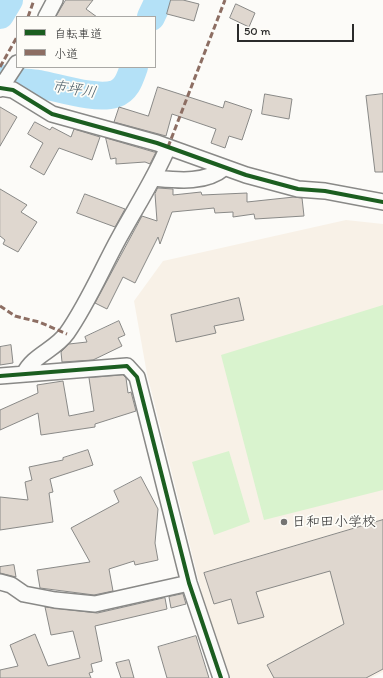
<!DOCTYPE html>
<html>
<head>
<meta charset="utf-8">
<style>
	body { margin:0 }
	#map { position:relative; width:383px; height:678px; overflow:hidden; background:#fcfbf8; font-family:Itim,"Klee One",sans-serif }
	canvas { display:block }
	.legend { position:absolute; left:16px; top:16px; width:140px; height:52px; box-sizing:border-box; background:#fdfcf7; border:1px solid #a9a8a5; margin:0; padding:5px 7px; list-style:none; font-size:12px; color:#2b2b2b }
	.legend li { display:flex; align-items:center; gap:8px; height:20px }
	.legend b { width:20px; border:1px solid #a9a8a5 }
	.scale { position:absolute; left:237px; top:24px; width:117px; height:18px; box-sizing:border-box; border:2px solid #2b2b2b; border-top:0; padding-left:5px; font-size:12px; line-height:14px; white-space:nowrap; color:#2b2b2b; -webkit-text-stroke:3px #fdfcf7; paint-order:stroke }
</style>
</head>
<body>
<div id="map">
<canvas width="383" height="678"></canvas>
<ul class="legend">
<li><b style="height:5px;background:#1b5e20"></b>自転車道</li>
<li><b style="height:5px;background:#8d6e63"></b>小道</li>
</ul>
<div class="scale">50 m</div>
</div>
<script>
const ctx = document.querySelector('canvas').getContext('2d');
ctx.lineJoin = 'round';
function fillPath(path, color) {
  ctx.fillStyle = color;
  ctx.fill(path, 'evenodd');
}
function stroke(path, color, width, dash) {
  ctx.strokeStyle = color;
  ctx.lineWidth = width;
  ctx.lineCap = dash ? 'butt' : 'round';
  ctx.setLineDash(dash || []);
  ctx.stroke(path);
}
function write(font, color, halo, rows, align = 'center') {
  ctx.font = font + ' Itim,"Klee One",sans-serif';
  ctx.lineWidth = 3.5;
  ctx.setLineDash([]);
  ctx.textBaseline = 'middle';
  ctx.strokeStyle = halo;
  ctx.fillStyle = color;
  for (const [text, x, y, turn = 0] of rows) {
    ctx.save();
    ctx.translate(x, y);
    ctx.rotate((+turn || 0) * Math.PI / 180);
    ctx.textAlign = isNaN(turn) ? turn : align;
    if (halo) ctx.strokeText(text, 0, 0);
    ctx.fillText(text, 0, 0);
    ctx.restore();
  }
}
const built = new Path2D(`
	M346 220 383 224V672L371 678H225L221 670 147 374 134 301 163 261Z`);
const green = new Path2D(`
	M383 305V490L264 520 221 355Z
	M229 451 250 522 214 535 192 462Z`);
const river = new Path2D(`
	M0 15 9 0
	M151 17 159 0
	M0 78C13 83 26 82 39 84 60 88 96 100 115 94 127 90 130 78 134 67`);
const building = new Path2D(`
	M66 0H93L86 9 97 17H56Z
	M171 0H183L199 4 194 21 167 14Z
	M236 4 255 13 249 27 230 18Z
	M158 87 223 108 225 101 252 110 242 140 229 136 225 148 211 143 216 129 172 114 166 136 114 122 119 107 148 116Z
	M265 94 292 99 289 119 262 114Z
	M383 94V172H375L366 96Z
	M0 107 17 117 0 146Z
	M35 122 50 130 52 127 71 137 74 129 100 137 92 160 59 148 44 175 30 167 43 143 28 134Z
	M106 138 154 152H156L150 164 145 162 116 164V158L111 159Z
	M158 188 173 189V195L201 192 202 195 247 193V202L294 197 302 198 304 216 255 219 254 214 233 217V212L215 213 214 208 172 212 160 244 158 237 135 283 123 277 107 309 95 303 142 216 157 221 155 194Z
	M0 189 27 205 21 212 37 222 18 252 3 244 5 240 0 236Z
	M85 194 125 209 115 227 77 213Z
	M239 298 244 320 214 326 216 333 176 342 171 315Z
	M119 321 125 335 118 338 122 346 93 360 62 362 61 352 69 344 87 342 85 337Z
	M11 345 13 363 0 365V347Z
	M123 375 126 378 128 393 131 392 136 411 95 424V427L41 435 38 413 0 430V410L38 393 37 385 63 381 69 416 94 411 89 378Z
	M88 450 93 465 50 479 53 492 49 493 53 522 0 530V497L28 500 25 482 32 480 29 467 63 460V458Z
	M141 477 158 509 155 543 158 560 135 565 134 561 109 569 113 591 94 595 40 588 37 570 90 562 71 528 119 502 114 491Z
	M383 520V669L366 678H274L267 665 344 624 330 571 256 592 264 617 238 624 231 599 214 604 204 573Z
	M14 565 16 577 0 573V567Z
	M183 594 186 604 171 608 169 597Z
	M165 598 167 609 95 626 102 661 91 664 93 672 89 673 91 678H0V670L18 666 10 645 35 634 48 666 80 658 73 631 51 635 45 607 97 613Z
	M196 636 209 678H167L158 647Z
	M129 660 134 678H121L116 663Z`);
const minor = new Path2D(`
	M46 17 55 0
	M0 88 13 90 52 114 157 143 246 175 298 189 325 191 383 202
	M0 89 17 63
	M153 178C176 180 205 184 224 168
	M24 374C33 355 55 350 67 333 88 303 102 269 119 238 136 207 155 178 168 147
	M0 376 127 366 137 377 189 583 221 678
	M0 582 11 585 24 594 55 600 95 604 189 583`);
const quiet = new Path2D(`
	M28 17 34 0
	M0 67 17 37
	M168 147 225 0
	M0 306 15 316 39 322 67 334`);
const cycleway = new Path2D(`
	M0 88 13 90 52 114 157 143 246 175 298 189 325 191 383 202
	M0 376 127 366 137 377 189 583 221 678`);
const markers = [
	[284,522,4,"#747473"]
];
const poiNames = [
	["日和田小学校",292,522]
];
const waterNames = [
	["市坪川",74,90,9]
];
fillPath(built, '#f8f1e7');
fillPath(green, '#d9f3ce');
stroke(river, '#b4e1f7', 28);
fillPath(building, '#dfd7cf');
stroke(building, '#898987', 1);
stroke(minor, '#898987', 18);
stroke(minor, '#fbfbf9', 15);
stroke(quiet, '#8d6e63', 3, [6, 3]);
stroke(cycleway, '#1b5e20', 4);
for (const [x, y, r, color] of markers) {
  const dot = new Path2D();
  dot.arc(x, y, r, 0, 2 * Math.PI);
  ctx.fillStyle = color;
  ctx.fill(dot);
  stroke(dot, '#fdfcf7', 1.5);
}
write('14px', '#2b2b2b', '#fdfcf7', poiNames, 'left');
write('italic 15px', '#4b5e68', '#fdfcf7', waterNames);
</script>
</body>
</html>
